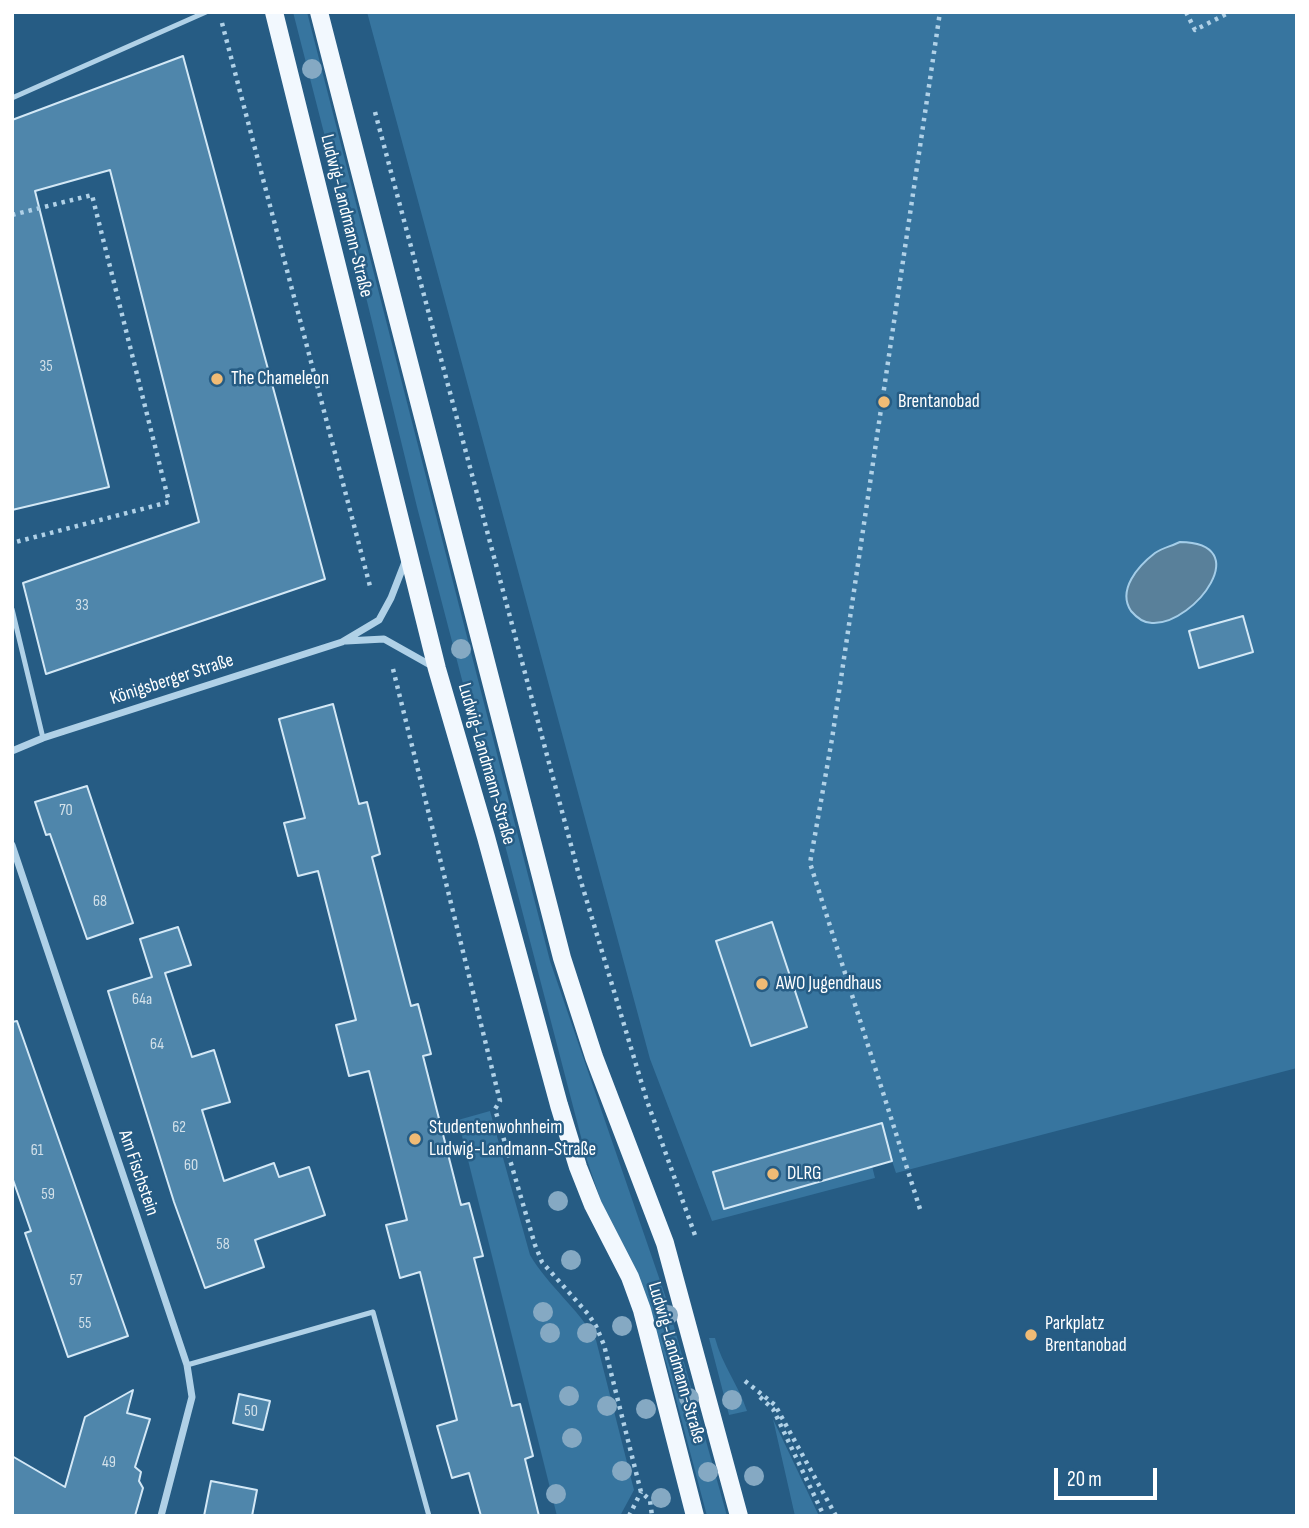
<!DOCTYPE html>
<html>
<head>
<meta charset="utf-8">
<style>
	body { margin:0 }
	#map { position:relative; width:1309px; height:1528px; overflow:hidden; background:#265c84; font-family:"Sofia Sans Condensed",sans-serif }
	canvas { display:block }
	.frame { position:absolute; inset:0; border:14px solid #fff; pointer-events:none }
	.scale { position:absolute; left:1054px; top:1468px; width:103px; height:32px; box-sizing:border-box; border:4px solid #fff; border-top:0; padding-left:9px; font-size:21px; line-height:24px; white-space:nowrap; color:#fff; -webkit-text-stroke:5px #265c84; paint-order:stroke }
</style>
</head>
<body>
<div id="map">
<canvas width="1309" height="1528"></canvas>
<div class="frame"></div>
<div class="scale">20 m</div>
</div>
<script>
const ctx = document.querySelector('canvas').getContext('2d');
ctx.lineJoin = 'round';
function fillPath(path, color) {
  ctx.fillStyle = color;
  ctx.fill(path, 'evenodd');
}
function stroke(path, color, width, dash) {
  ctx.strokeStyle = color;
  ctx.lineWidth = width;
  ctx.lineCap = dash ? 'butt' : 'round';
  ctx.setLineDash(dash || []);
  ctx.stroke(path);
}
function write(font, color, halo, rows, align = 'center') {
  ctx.font = font + ' "Sofia Sans Condensed",sans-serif';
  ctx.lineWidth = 5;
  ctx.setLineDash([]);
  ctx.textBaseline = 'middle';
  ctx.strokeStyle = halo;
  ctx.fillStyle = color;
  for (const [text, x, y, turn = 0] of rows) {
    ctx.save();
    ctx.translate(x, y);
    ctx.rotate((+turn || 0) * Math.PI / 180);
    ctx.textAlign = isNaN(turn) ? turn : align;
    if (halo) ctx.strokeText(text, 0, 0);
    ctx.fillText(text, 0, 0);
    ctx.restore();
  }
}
const green = new Path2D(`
	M293 12H307L550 961 666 1298 727 1516H707L667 1365 644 1293 610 1228 587 1160 417 507 366 297Z
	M367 12H1297V1068L896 1173 892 1161 872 1166 875 1178 712 1221 650 1059Z
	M490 1111 530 1255C548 1286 578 1308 596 1340L634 1490 620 1516H557L458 1120Z
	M709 1338H715C722 1365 738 1384 747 1411L729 1415Z
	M773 1419 819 1516H795Z`);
const water = new Path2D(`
	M1180 542C1256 543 1195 623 1154 623 1145 624 1137 618 1131 611 1117 590 1138 566 1155 553 1162 548 1172 546 1180 542Z`);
const building = new Path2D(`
	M183 56 325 579 46 674 23 583 199 522 110 170 35 191 109 487 12 510V120Z
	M1243 616 1253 652 1199 668 1189 631Z
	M333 704 359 804 367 802 380 854 372 857 411 1006 418 1004 431 1054 423 1056 461 1205 469 1203 483 1256 474 1258 512 1406 520 1404 533 1456 525 1459 539 1516H481L469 1473 452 1478 437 1426 457 1420 420 1272 400 1278 386 1225 407 1220 369 1071 349 1076 336 1025 356 1020 318 871 298 876 284 823 305 818 279 719Z
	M87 786 133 923 87 939 50 834 46 835 35 802Z
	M772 922 807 1027 751 1046 716 941Z
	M178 927 191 965 165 973 192 1057 214 1050 230 1102 202 1110 224 1181 274 1163 279 1177 309 1167 325 1215 255 1240 264 1267 205 1288 174 1202 108 991 152 977 140 939Z
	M17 1021 128 1336 68 1357 25 1233 31 1231 12 1177V1022Z
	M882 1123 892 1161 724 1209 713 1172Z
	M133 1390 127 1413 150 1419 135 1467 141 1472 139 1481 143 1488 135 1516H12V1456L65 1487 85 1417Z
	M239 1394 270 1401 263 1430 233 1423Z
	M211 1481 257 1490 252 1516H204Z`);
const path = new Path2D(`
	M1186 12 1195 30 1230 12
	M222 23 371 590
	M375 112 579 875 647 1101 696 1238
	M12 215 92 195 169 502 12 543
	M393 669 500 1101 495 1109 535 1245 542 1262 588 1314 596 1326 604 1345 641 1492 650 1500 652 1516
	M920 1209 810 863 832 739 940 12
	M745 1381 775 1405 836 1516
	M760 1397 773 1409 824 1516
	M629 1516 641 1492`);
const service = new Path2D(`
	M12 98 206 12
	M12 609 43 738
	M187 1365 373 1312 429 1516`);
const minor = new Path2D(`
	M346 641 384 639 432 666
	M12 751 43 738 342 642 379 620 391 598 405 562
	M12 845 187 1365 192 1397 161 1516`);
const primary = new Path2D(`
	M274 12 437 669 486 837 559 1105 578 1167 593 1205 630 1277 642 1310 695 1516
	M319 12 562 958 594 1057 665 1243 739 1516`);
const trees = [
	[312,69],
	[461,649],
	[558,1201],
	[571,1260],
	[543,1312],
	[668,1315],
	[622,1326],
	[550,1333],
	[587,1333],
	[569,1396],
	[689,1398],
	[732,1400],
	[607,1406],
	[646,1409],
	[572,1438],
	[622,1471],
	[708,1472],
	[754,1476],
	[556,1494],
	[661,1498]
];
const markers = [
	[217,379,7,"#f0bb75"],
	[884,402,7,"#f0bb75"],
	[762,984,7,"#f0bb75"],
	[415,1139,7,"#f0bb75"],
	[773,1174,7,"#f0bb75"],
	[1031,1335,7,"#f0bb75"]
];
const numberNames = [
	["35",46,367],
	["33",82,606],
	["70",66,811],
	["68",100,902],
	["64a",142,1000],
	["64",157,1045],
	["62",179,1128],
	["61",37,1151],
	["60",191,1166],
	["59",48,1195],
	["58",223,1245],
	["57",76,1281],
	["55",85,1324],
	["50",251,1412],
	["49",109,1463]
];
const streetNames = [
	["Ludwig-Landmann-Straße",346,216,76],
	["Königsberger Straße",172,680,-18],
	["Ludwig-Landmann-Straße",486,764,74],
	["Am Fischstein",138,1173,71],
	["Ludwig-Landmann-Straße",676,1363,74]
];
const poiNames = [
	["The Chameleon",231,379],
	["Brentanobad",898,402],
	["AWO Jugendhaus",776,984],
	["Studentenwohnheim",429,1128],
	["Ludwig-Landmann-Straße",429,1150],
	["DLRG",787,1174],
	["Parkplatz",1045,1324],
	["Brentanobad",1045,1346]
];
fillPath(green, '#37759f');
fillPath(water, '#59809a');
stroke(water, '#a4cde8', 2);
fillPath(building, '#4f86ab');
stroke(building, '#d3e8f6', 2);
stroke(path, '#b0d1e7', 4.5, [3.5, 5]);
stroke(service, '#b0d1e7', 5);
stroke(minor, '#b0d1e7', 7);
stroke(primary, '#f2f8fe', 18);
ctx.fillStyle = '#85a9c3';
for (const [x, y] of trees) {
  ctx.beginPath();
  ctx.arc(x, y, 10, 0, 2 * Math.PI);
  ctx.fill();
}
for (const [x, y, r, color] of markers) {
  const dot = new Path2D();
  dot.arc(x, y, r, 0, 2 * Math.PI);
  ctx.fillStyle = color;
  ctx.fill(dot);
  stroke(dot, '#265c84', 2.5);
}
write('16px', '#d3e1ea', null, numberNames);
write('19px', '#fff', '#265c84', streetNames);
write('19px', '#fff', '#265c84', poiNames, 'left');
</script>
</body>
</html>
